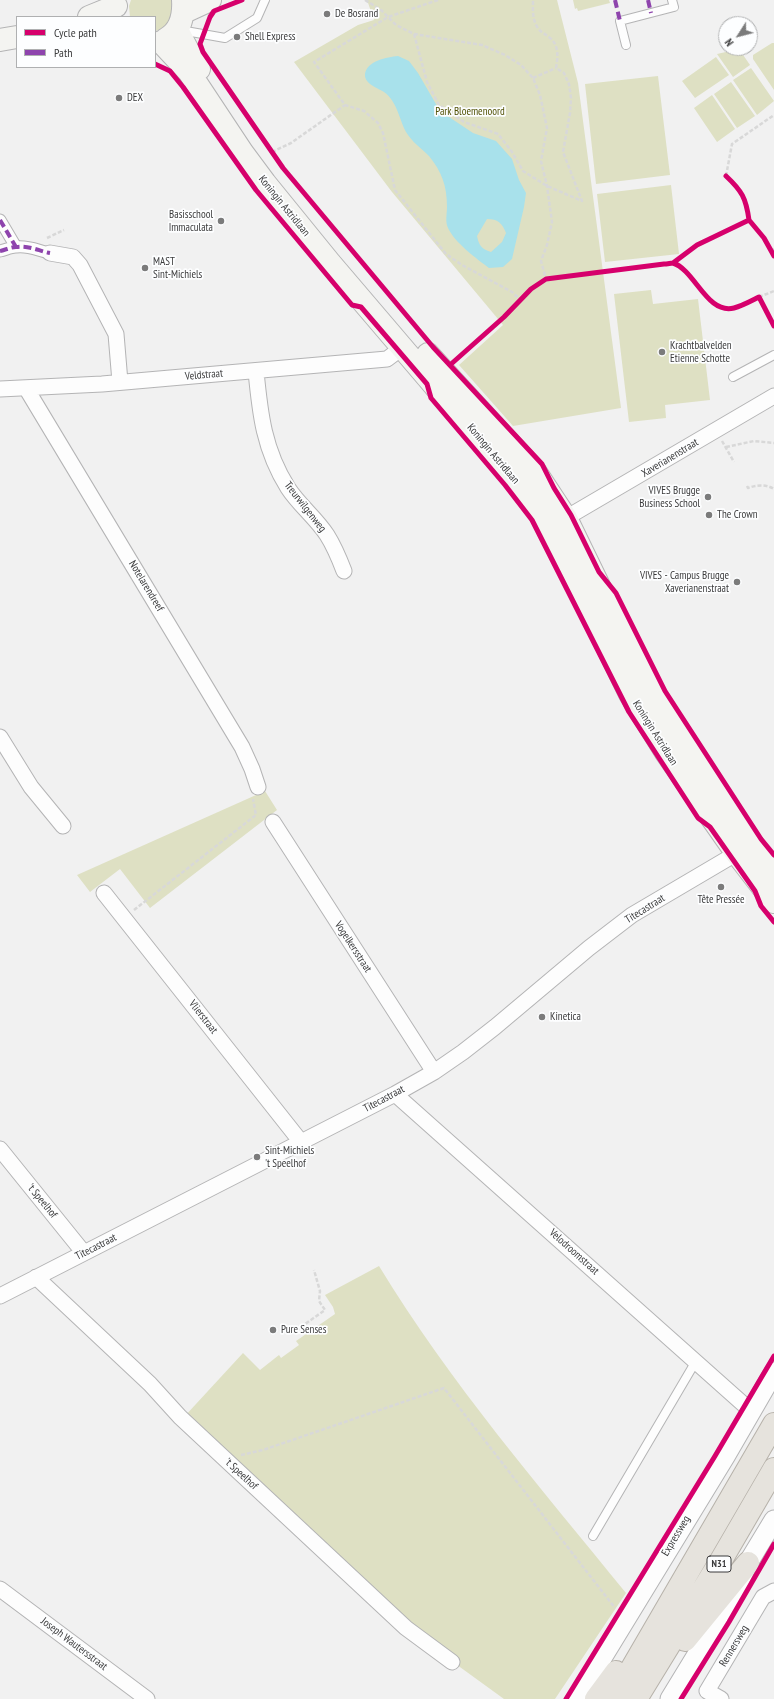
<!DOCTYPE html>
<html>
<head>
<meta charset="utf-8">
<style>
	body { margin:0 }
	#map { position:relative; width:774px; height:1699px; overflow:hidden; background:#f1f1f1; font-family:"PT Sans Narrow",sans-serif }
	canvas { display:block }
	.legend { position:absolute; left:16px; top:16px; width:140px; height:52px; box-sizing:border-box; background:#fdfeff; border:1px solid #afb0b1; margin:0; padding:5px 7px; list-style:none; font-size:12px; color:#3b3b3c }
	.legend li { display:flex; align-items:center; gap:8px; height:20px }
	.legend b { width:20px; border:1px solid #afb0b1 }
	.north { position:absolute; left:718px; top:16px; width:40px; height:40px; box-sizing:border-box; background:#fdfeff; border:1px solid #afb0b1; border-radius:50%; rotate:234deg; font-size:11px; font-weight:700; line-height:16px; text-align:center; color:#3b3b3c }
	.north::after { content:''; display:block; margin:auto; width:14px; height:18px; background:#7b7b7b; clip-path:polygon(50% 0,100% 100%,50% 72%,0 100%) }
</style>
</head>
<body>
<div id="map">
<canvas width="774" height="1699"></canvas>
<ul class="legend">
<li><b style="height:5px;background:#d6006c"></b>Cycle path</li>
<li><b style="height:5px;background:#8e44ad"></b>Path</li>
</ul>
<div class="north">N</div>
</div>
<script>
const ctx = document.querySelector('canvas').getContext('2d');
ctx.lineJoin = 'round';
function fillPath(path, color) {
  ctx.fillStyle = color;
  ctx.fill(path, 'evenodd');
}
function stroke(path, color, width, dash) {
  ctx.strokeStyle = color;
  ctx.lineWidth = width;
  ctx.lineCap = dash ? 'butt' : 'round';
  ctx.setLineDash(dash || []);
  ctx.stroke(path);
}
function write(font, color, halo, rows, align = 'center') {
  ctx.font = font + ' "PT Sans Narrow",sans-serif';
  ctx.lineWidth = 3.5;
  ctx.setLineDash([]);
  ctx.textBaseline = 'middle';
  ctx.strokeStyle = halo;
  ctx.fillStyle = color;
  for (const [text, x, y, turn = 0] of rows) {
    ctx.save();
    ctx.translate(x, y);
    ctx.rotate((+turn || 0) * Math.PI / 180);
    ctx.textAlign = isNaN(turn) ? turn : align;
    if (halo) ctx.strokeText(text, 0, 0);
    ctx.fillText(text, 0, 0);
    ctx.restore();
  }
}
const green = new Path2D(`
	M131 0H171C175 15 170 27 155 31V17H130L129 6Z
	M367 0H557L578 83 621 408 513 426 459 365 503 325 392 192 294 62 358 25 374 20Z
	M573 0H609L610 3 578 11 577 8 575 9Z
	M772 43H774V90L753 59V55Z
	M739 49 750 65 733 77 717 54Z
	M716 57 729 75 695 98 682 81Z
	M751 68 774 101 757 115 733 80Z
	M658 76 670 175 596 184 585 84Z
	M731 82 755 116 737 128 714 94Z
	M712 95 735 129 717 142 694 108Z
	M671 185 679 254 605 262 597 194Z
	M651 290 653 304 698 299 710 400 665 405 666 418 629 422 614 294Z
	M265 791 277 810 150 908 120 869 90 892 77 875Z
	M379 1266C450 1383 540 1487 626 1593L555 1699H504L453 1662 406 1623 184 1417 243 1353 260 1370 279 1355 281 1358 299 1345 296 1341 335 1314 333 1307 325 1295Z`);
const water = new Path2D(`
	M398 56 409 61 418 73 440 111 473 133 496 141 512 159 519 180 526 193 524 207 512 259 503 267 489 268C476 258 455 243 448 228 445 222 447 213 447 207 447 186 442 172 429 156 421 148 412 142 406 132 399 119 397 101 384 92 378 88 364 84 365 74 367 61 387 57 398 56ZM487 219C498 219 502 223 506 233L502 242 491 252C481 249 479 245 477 236Z`);
const path = new Path2D(`
	M365 0 381 10 396 25 414 34 482 45 505 55 521 65 533 78 540 95 547 128 541 161 547 186 552 222 547 245 541 261 546 279
	M438 0 388 17 314 62 345 105 364 111 378 123 383 133 395 190 446 254 462 265 512 292 521 300
	M414 34 427 82 439 105 464 122 498 134 512 152 523 171 547 186 582 201 563 152 570 113 571 98 569 84 564 73 556 68C558 57 559 45 550 38 546 34 541 33 538 28 532 20 533 10 533 0
	M533 78 556 68
	M272 152 291 143 345 105
	M726 176 732 144 774 115
	M47 238 64 230
	M771 251 774 249
	M759 297 774 291
	M722 441 734 462
	M726 447 754 441 774 443
	M747 486 748 488C756 485 766 484 774 489
	M134 910 256 815 253 799
	M291 1334 325 1310 319 1301 320 1291 314 1270
	M241 1455 263 1450 444 1388 615 1608`);
const service = new Path2D(`
	M180 30 225 38 257 18 265 0
	M626 45 620 21 674 7 672 0
	M733 377 774 355
	M593 1536 696 1361`);
const pedestrian = new Path2D(`
	M0 220 16 247
	M0 251C5 250 11 247 16 247 28 245 39 251 50 253`);
const minor = new Path2D(`
	M50 253 73 257 80 265 116 334 120 382
	M256 371C260 414 264 450 288 488 299 505 316 518 327 535 334 546 339 558 344 571
	M26 388 242 747 252 769 258 787
	M0 389 102 384 387 359 403 347
	M559 522 774 396
	M0 737 31 787 63 826
	M273 822 434 1072
	M104 893 301 1142
	M395 1094 751 1411
	M0 1149 84 1253
	M36 1277 150 1384 180 1417 406 1628 452 1662
	M0 1296 395 1094 434 1072 463 1052 495 1027 589 948 632 915 744 849
	M0 1589 147 1699
	M721 1699 707 1691 763 1597 774 1591`);
const tertiary = new Path2D(`
	M577 1699 726 1455 774 1372
	M670 1699 731 1599 748 1563 774 1520`);
const secondary = new Path2D(`
	M184 12 210 0
	M89 17 116 6
	M177 30 191 56 199 69
	M166 39C181 31 184 16 183 0
	M0 40 17 37
	M161 42 189 72 242 152 265 183 330 263 521 487 550 528 630 694 665 751 737 854 774 902
	M428 354 535 471 566 518 636 662 658 701 752 844 774 873`);
const trunk = new Path2D(`
	M685 1640 748 1563
	M596 1699 616 1672
	M614 1699 774 1424
	M636 1699 720 1562 774 1469`);
const quiet = new Path2D(`
	M615 0 620 21
	M648 0 651 13
	M0 220 16 247
	M0 251C5 250 11 247 16 247 28 245 39 251 50 253`);
const cycleway = new Path2D(`
	M242 0 214 11 210 17 200 44 203 52 283 168 433 347 542 464 554 488 571 515 599 572 616 593 665 691 761 839 774 855
	M155 64 170 71 183 87 256 190 352 305 361 307 427 384 431 398 505 485 532 520 629 712 698 818 710 827 755 891 761 906 774 922
	M726 176C742 191 746 198 749 220
	M673 263 697 245 749 220 764 238 774 256
	M450 365 504 317 531 289 546 279 664 264C667 264 671 263 673 263 695 270 707 315 734 308 742 306 751 301 759 297L774 326
	M566 1699 715 1456 774 1356
	M681 1699 729 1622 774 1544`);
const markers = [
	[327,14,4,"#7b7b7b"],
	[237,37,4,"#7b7b7b"],
	[119,98,4,"#7b7b7b"],
	[221,221,4,"#7b7b7b"],
	[145,268,4,"#7b7b7b"],
	[662,352,4,"#7b7b7b"],
	[708,497,4,"#7b7b7b"],
	[709,515,4,"#7b7b7b"],
	[737,582,4,"#7b7b7b"],
	[721,887,4,"#7b7b7b"],
	[542,1017,4,"#7b7b7b"],
	[257,1157,4,"#7b7b7b"],
	[273,1330,4,"#7b7b7b"]
];
const shields = [
	[719,1564,24]
];
const shieldNames = [
	["N31",719,1564]
];
const poiNames = [
	["De Bosrand",335,14],
	["Shell Express",245,37],
	["DEX",127,98],
	["Basisschool",213,215,"right"],
	["Immaculata",213,228,"right"],
	["MAST",153,262],
	["Sint-Michiels",153,275],
	["Krachtbalvelden",670,346],
	["Etienne Schotte",670,359],
	["VIVES Brugge",700,491,"right"],
	["Business School",700,504,"right"],
	["The Crown",717,515],
	["VIVES - Campus Brugge",729,576,"right"],
	["Xaverianenstraat",729,589,"right"],
	["Tête Pressée",721,900,"center"],
	["Kinetica",550,1017],
	["Sint-Michiels",265,1151],
	["'t Speelhof",265,1164],
	["Pure Senses",281,1330]
];
const parkNames = [
	["Park Bloemenoord",470,112]
];
const streetNames = [
	["Koningin Astridlaan",284,206,51],
	["Veldstraat",204,375,-5],
	["Koningin Astridlaan",493,454,50],
	["Xaverianenstraat",670,458,-31],
	["Treurwilgenweg",305,507,52],
	["Notelarendreef",146,586,59],
	["Koningin Astridlaan",655,733,58],
	["Titecastraat",645,909,-32],
	["Vogelkersstraat",353,947,57],
	["Vlierstraat",203,1017,52],
	["Titecastraat",384,1099,-28],
	["'t Speelhof",42,1201,51],
	["Titecastraat",96,1247,-27],
	["Velodroomstraat",574,1252,42],
	["'t Speelhof",241,1474,43],
	["Expressweg",676,1536,-59],
	["Joseph Wautersstraat",74,1644,37],
	["Rennersweg",734,1646,-59]
];
fillPath(green, '#dee0c3');
fillPath(water, '#a8e1eb');
stroke(service, '#b4b4b5', 10);
stroke(pedestrian, '#b4b4b5', 13);
stroke(minor, '#b4b4b5', 17);
stroke(tertiary, '#b4b4b5', 21);
stroke(secondary, '#b4b4b5', 24);
stroke(trunk, '#b6b1a9', 24);
stroke(path, '#d8d8d8', 2.5, [4, 2]);
stroke(service, '#fdfdfd', 8);
stroke(pedestrian, '#fdfdfd', 11);
stroke(minor, '#fdfdfd', 15);
stroke(tertiary, '#fdfdfd', 19);
stroke(secondary, '#f4f4f1', 22);
stroke(trunk, '#e6e3dd', 22);
stroke(quiet, '#8e44ad', 4, [8, 4]);
stroke(cycleway, '#d6006c', 5);
for (const [x, y, r, color] of markers) {
  const dot = new Path2D();
  dot.arc(x, y, r, 0, 2 * Math.PI);
  ctx.fillStyle = color;
  ctx.fill(dot);
  stroke(dot, '#fdfeff', 1.5);
}
for (const [x, y, w] of shields) {
  const box = new Path2D();
  box.roundRect(x - w / 2, y - 8, w, 16, 3);
  ctx.fillStyle = '#fdfeff';
  ctx.fill(box);
  stroke(box, '#3b3b3c', 1);
}
write('bold 10px', '#3b3b3c', null, shieldNames);
write('11px', '#3b3b3c', '#fdfeff', poiNames, 'left');
write('11px', '#505004', '#fdfeff', parkNames);
write('11px', '#3b3b3c', '#fdfeff', streetNames);
</script>
</body>
</html>
